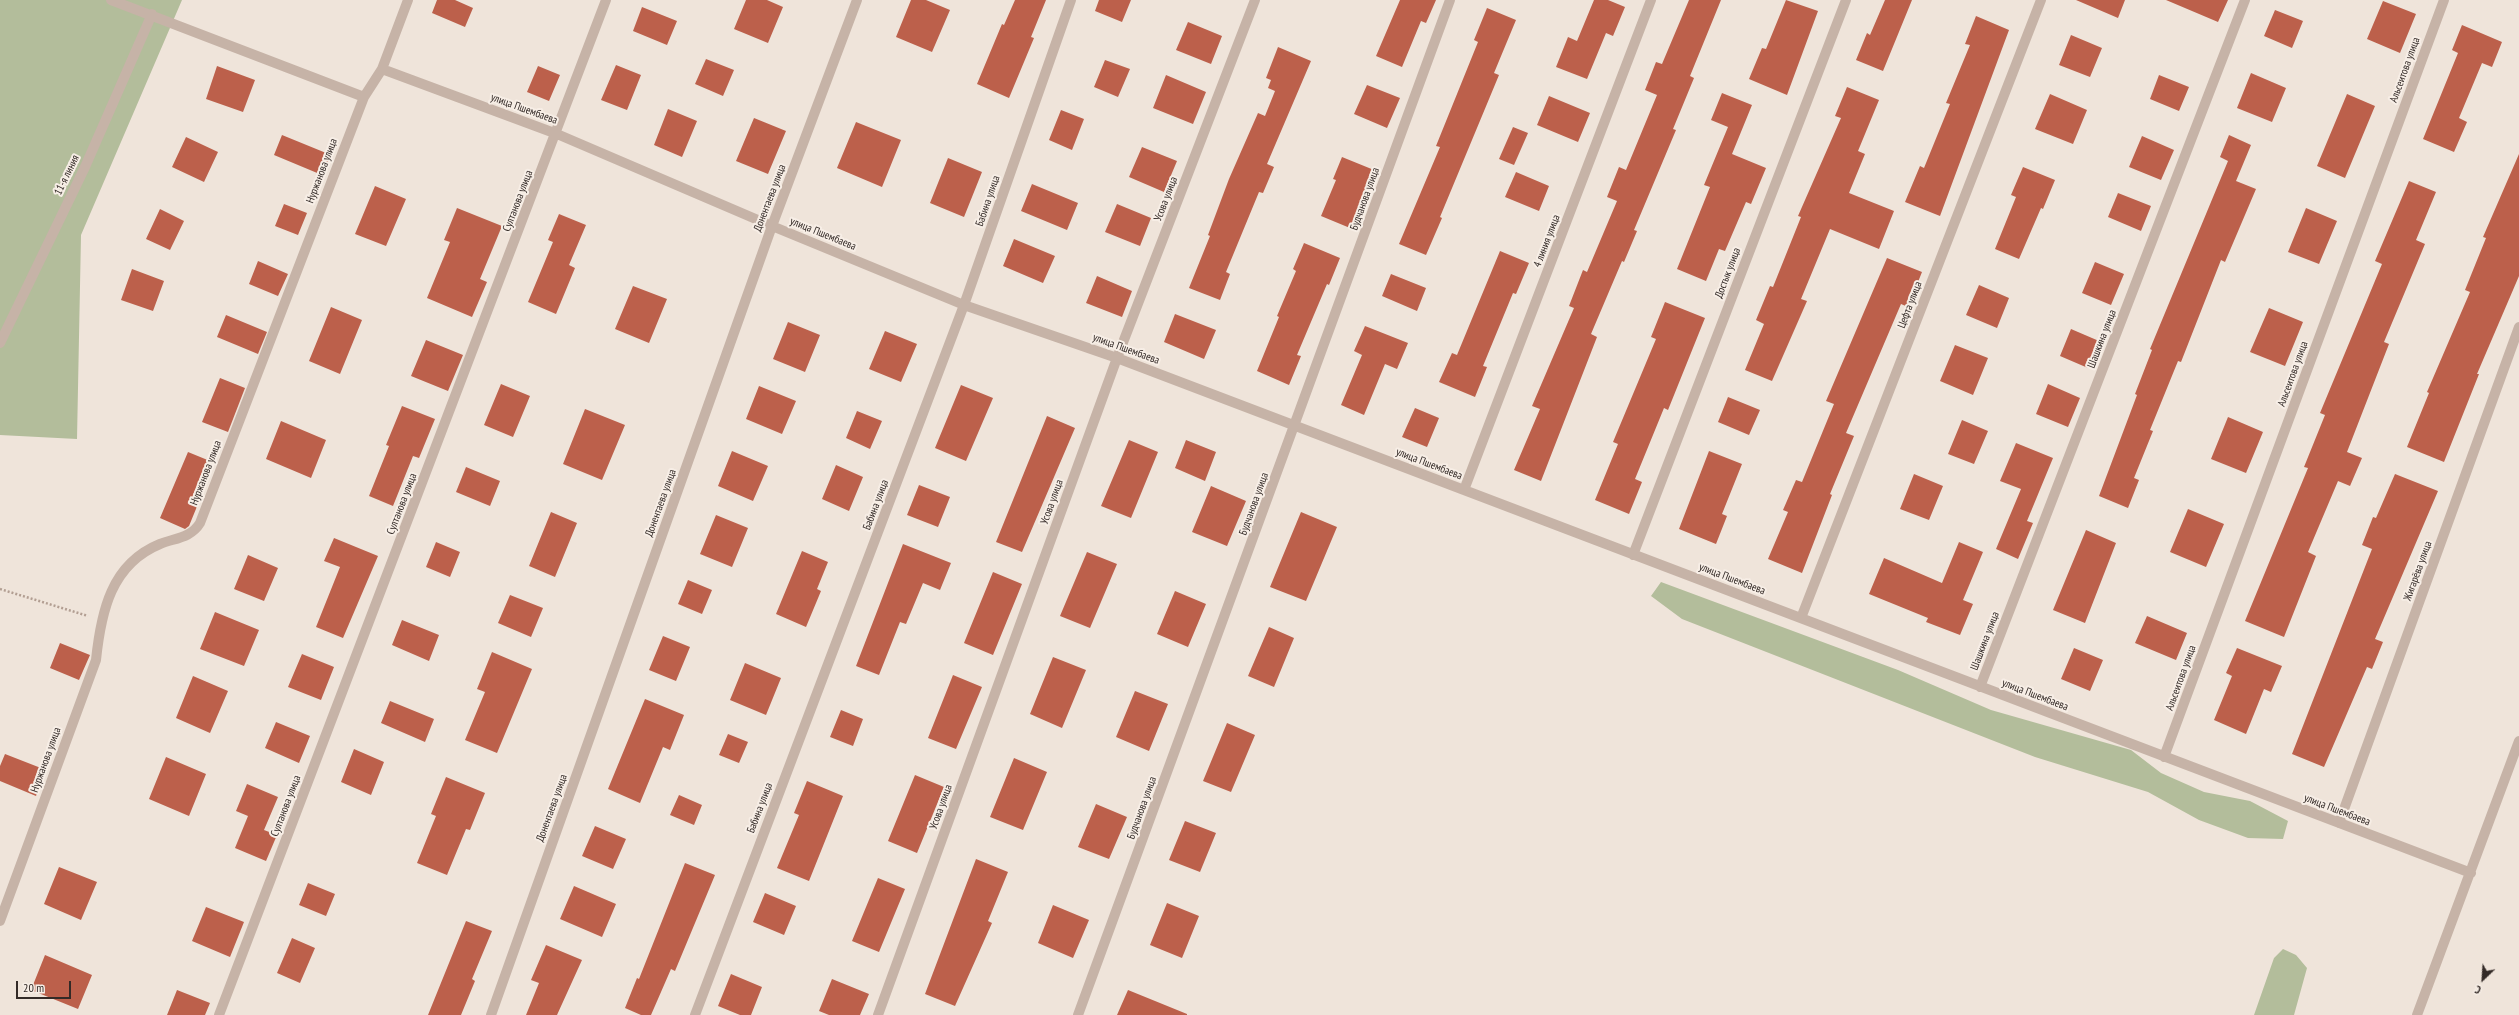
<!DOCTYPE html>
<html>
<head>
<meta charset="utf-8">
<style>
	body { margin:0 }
	#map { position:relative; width:2519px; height:1015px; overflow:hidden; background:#efe4da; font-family:"PT Sans Narrow",sans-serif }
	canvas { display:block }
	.north { position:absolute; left:2463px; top:959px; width:40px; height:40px; -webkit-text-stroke:3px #f7eee6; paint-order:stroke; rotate:205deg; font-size:11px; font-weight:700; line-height:16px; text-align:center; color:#332a27 }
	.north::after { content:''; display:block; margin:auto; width:14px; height:18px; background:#332a27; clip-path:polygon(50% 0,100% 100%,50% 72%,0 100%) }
	.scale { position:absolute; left:16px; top:981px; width:55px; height:18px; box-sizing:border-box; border:2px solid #332a27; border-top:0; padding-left:5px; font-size:12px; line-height:14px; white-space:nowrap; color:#332a27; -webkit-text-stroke:3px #f7eee6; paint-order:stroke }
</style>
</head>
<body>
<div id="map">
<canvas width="2519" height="1015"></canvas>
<div class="north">С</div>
<div class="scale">20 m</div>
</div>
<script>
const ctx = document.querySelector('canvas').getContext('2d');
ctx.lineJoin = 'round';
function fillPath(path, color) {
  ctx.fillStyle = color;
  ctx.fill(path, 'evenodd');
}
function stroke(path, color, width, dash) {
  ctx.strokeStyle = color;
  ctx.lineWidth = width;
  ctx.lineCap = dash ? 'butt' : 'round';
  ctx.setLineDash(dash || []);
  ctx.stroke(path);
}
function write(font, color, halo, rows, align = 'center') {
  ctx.font = font + ' "PT Sans Narrow",sans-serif';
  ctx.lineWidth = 4;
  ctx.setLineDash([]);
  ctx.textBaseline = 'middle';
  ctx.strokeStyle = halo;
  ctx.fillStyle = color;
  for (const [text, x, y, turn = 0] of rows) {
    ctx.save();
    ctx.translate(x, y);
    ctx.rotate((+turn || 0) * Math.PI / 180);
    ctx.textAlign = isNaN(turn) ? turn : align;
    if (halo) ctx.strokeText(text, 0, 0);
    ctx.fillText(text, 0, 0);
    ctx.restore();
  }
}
const green = new Path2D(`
	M0 0H182L81 235 77 439 0 435Z
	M1661 582 1898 670 1991 710 2131 750 2161 773 2204 792 2250 801 2288 821 2283 839 2248 838 2199 820 2148 792 2035 757 1682 619 1651 596Z
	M2283 949 2296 955 2307 968 2294 1015H2254L2274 958Z`);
const building = new Path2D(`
	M437 0H455L473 8 465 27 432 13Z
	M746 0H767L783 7 768 43 734 29Z
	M911 0H926L950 10 932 52 896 37Z
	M1015 0H1046L1031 37 1034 38 1009 98 977 84 1002 24 1004 25Z
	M1099 0H1131L1122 22 1095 11Z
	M1400 0H1436L1426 23 1421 21 1402 67 1376 56Z
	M1594 0H1608L1625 7 1613 36 1606 33 1587 79 1556 67 1568 37 1577 41Z
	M1689 0H1721L1690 76 1694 78 1673 129 1676 130 1634 230 1637 231 1624 262 1622 261 1591 334 1597 337 1541 481 1514 470 1540 409 1532 406 1574 308 1569 306 1583 270 1587 272 1617 201 1607 197 1619 167 1626 170 1657 95 1645 90 1656 62 1662 64Z
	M1786 0 1818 11 1787 95 1749 79 1762 48 1766 49Z
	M1885 0H1912L1883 71 1856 60 1867 33 1870 35Z
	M2076 0H2125L2118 18Z
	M2166 0H2228L2218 22Z
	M2383 1 2416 14 2400 53 2367 39Z
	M642 7 677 21 667 45 633 31Z
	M1487 8 1516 20 1494 73 1499 75 1440 217 1442 218 1426 255 1399 244 1440 147 1436 146 1478 42 1474 40Z
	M2275 10 2303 21 2292 48 2264 36Z
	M1976 16 2009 30 1940 216 1905 202 1920 166 1924 168 1950 104 1946 103 1970 45 1965 44Z
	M1188 22 1222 36 1211 64 1176 50Z
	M2462 25 2502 42 2492 67 2482 63 2459 118 2467 122 2454 152 2423 139 2458 53 2452 50Z
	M2071 35 2102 48 2090 77 2059 65Z
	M1278 47 1311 61 1267 164 1274 167 1263 193 1259 192 1226 272 1230 274 1220 300 1189 288 1210 236 1208 235 1229 179 1258 113 1265 116 1275 91 1268 88 1271 80 1266 78Z
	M706 59 734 70 723 96 695 84Z
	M1105 60 1130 69 1118 97 1094 87Z
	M616 65 641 75 627 110 601 100Z
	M217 66 255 80 243 112 206 99Z
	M538 66 560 75 549 101 527 92Z
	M2251 73 2286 88 2272 122 2237 108Z
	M1166 75 1206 92 1193 124 1153 108Z
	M2159 75 2189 87 2179 111 2150 99Z
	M1367 85 1400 98 1387 128 1354 114Z
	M1847 87 1879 100 1858 151 1865 154 1849 193 1894 211 1879 249 1830 229 1801 299 1807 301 1772 381 1745 370 1764 324 1756 320 1770 286 1773 287 1801 217 1798 216 1841 118 1835 116Z
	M1722 93 1752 105 1732 154 1766 168 1751 204 1746 202 1725 251 1719 249 1706 281 1677 269 1710 187 1704 185 1728 127 1711 120Z
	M2050 94 2087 110 2073 144 2035 129Z
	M2347 94 2375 106 2345 178 2317 166Z
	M1549 96 1590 113 1578 142 1537 125Z
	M668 109 697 121 682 157 654 145Z
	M1061 110 1084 119 1072 150 1049 140Z
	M754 118 786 131 768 174 736 161Z
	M856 122 901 140 882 187 837 168Z
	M1513 127 1528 133 1514 165 1499 159Z
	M282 135 331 155 322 175 274 155Z
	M2229 135 2251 145 2236 181 2256 189 2225 262 2221 260 2181 362 2178 361 2150 430 2153 431 2134 478 2139 480 2128 508 2099 496 2137 395 2135 394 2152 350 2150 349 2228 161 2220 157Z
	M2142 136 2174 150 2161 180 2129 167Z
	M186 137 218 152 204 182 172 167Z
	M1142 147 1177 161 1164 192 1129 177Z
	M2519 154V276L2477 374H2479L2444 462 2407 447 2429 393 2427 392 2470 292 2465 290 2486 238 2483 237Z
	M1342 157 1374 170 1350 228 1321 216 1336 180 1333 179Z
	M948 158 982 172 964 217 930 203Z
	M2023 167 2055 180 2043 209 2041 208 2019 259 1995 249 2016 197 2011 195Z
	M1516 172 1549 186 1539 211 1505 197Z
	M2409 181 2436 192 2416 240 2425 244 2384 342 2389 344 2347 452 2362 458 2350 486 2338 481 2308 552 2316 556 2284 637 2245 621 2308 468 2304 467 2325 415 2320 413 2382 264 2375 261Z
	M1032 184 1078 203 1067 230 1021 211Z
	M375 186 406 199 386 246 355 234Z
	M2118 193 2151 206 2141 231 2108 217Z
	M284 204 307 213 298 235 275 226Z
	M1117 204 1151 218 1140 246 1105 232Z
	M457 208 502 226 480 279 487 282 472 317 427 298 450 242 444 240Z
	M2306 208 2337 221 2319 264 2288 252Z
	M160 209 184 221 170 250 146 239Z
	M559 214 586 225 569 265 575 268 556 314 528 302 553 242 548 240Z
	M1014 239 1055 256 1043 283 1003 266Z
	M1304 243 1340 258 1329 285 1327 284 1297 355 1301 356 1289 385 1257 371 1279 317 1277 316 1296 271 1293 269Z
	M1500 251 1529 263 1516 294 1513 293 1483 366 1487 367 1475 397 1439 382 1452 353 1457 355Z
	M1887 258 1922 272 1908 307 1901 304 1846 433 1854 436 1830 494 1832 495 1802 573 1768 559 1788 512 1783 510 1796 480 1802 482 1834 404 1826 401Z
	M258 261 288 274 278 296 249 284Z
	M2095 262 2124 274 2111 305 2082 293Z
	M132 269 164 281 153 311 121 300Z
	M1391 274 1426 288 1417 311 1382 296Z
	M1097 276 1132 291 1122 317 1086 303Z
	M1979 285 2009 298 1997 328 1966 315Z
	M633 286 667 299 649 343 615 329Z
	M1665 302 1705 318 1668 410 1664 408 1635 479 1642 482 1629 514 1595 500 1618 444 1613 442 1656 339 1651 337Z
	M331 307 362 320 340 374 309 361Z
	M2269 308 2303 322 2285 366 2250 352Z
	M1175 314 1216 330 1204 359 1164 342Z
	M226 315 267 332 258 354 217 337Z
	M788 322 820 335 805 372 773 359Z
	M1365 326 1408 343 1397 369 1385 364 1364 415 1341 405 1362 355 1354 351Z
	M2071 329 2099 341 2088 368 2060 356Z
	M885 331 917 344 901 382 869 369Z
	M426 340 463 355 448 391 411 376Z
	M1955 345 1988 358 1973 395 1940 381Z
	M220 378 245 388 228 432 202 422Z
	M501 384 530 396 513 437 484 425Z
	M2048 384 2080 398 2068 427 2036 414Z
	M961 385 993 398 966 461 935 448Z
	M759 386 796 401 782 434 746 419Z
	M1728 397 1760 410 1749 435 1718 422Z
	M402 406 435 419 419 458 413 456 393 506 369 496 389 446 386 445Z
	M1415 408 1439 418 1427 447 1402 437Z
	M585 409 625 425 602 480 563 464Z
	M857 411 882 421 870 449 846 438Z
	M1047 416 1075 428 1022 552 996 542Z
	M2228 417 2263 432 2246 473 2211 459Z
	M1962 420 1988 431 1974 464 1948 454Z
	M281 421 326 440 311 478 266 459Z
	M1129 440 1158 452 1131 518 1101 506Z
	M1186 440 1216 452 1205 481 1175 468Z
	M2016 443 2053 458 2027 521 2033 523 2018 559 1996 549 2021 489 2000 481Z
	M732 451 768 466 753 501 718 486Z
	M1709 451 1742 464 1722 514 1727 516 1716 544 1679 529Z
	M188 452 210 461 193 502 198 504 189 526 185 529 160 518Z
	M836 465 863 477 849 511 822 499Z
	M466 467 500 481 490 506 456 492Z
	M1914 474 1943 486 1929 520 1900 509Z
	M2395 474 2438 491 2375 639 2383 642 2372 669 2367 667 2324 767 2292 754 2372 549 2362 545 2373 517 2376 518Z
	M919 485 950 497 938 527 907 515Z
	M1211 486 1246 501 1227 546 1192 532Z
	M2188 509 2224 524 2206 567 2170 552Z
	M551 512 577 523 555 577 529 566Z
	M1301 512 1337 527 1306 601 1270 587Z
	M716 515 748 528 732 567 700 554Z
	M2086 530 2116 543 2085 623 2053 610Z
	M334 538 378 556 343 638 316 627 340 567 324 561Z
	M436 542 460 552 450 577 426 567Z
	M1959 542 1983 552 1963 600 1973 604 1960 635 1926 622 1928 618 1869 594 1884 558 1942 583Z
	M903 544 951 563 940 590 923 583 906 624 900 622 879 675 856 666Z
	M802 551 828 562 817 589 821 591 806 627 776 614Z
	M1087 552 1117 564 1090 628 1060 616Z
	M248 555 278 568 264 601 234 589Z
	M993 572 1022 584 993 655 964 643Z
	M688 580 712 590 702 614 678 604Z
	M1175 591 1206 604 1188 647 1157 634Z
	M510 595 543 608 531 637 498 623Z
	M215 612 259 630 244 666 200 649Z
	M2147 616 2187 633 2176 660 2135 643Z
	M402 620 439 635 429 661 392 645Z
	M1269 627 1294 638 1274 687 1248 676Z
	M663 636 690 647 676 681 649 670Z
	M60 643 90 655 79 680 50 668Z
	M2074 648 2103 660 2090 691 2061 679Z
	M2237 648 2282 666 2271 692 2264 689 2246 734 2214 720 2232 676 2226 673Z
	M492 652 532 669 497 753 465 740 485 692 477 689Z
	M302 654 334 667 321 700 288 687Z
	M1053 657 1086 670 1062 728 1030 714Z
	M745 663 781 678 766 715 730 700Z
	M953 675 982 687 956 749 928 738Z
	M193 676 228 691 210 733 176 718Z
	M1135 691 1168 704 1149 751 1116 737Z
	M645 699 684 715 670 750 663 747 640 803 608 789Z
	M390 701 434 719 425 742 381 723Z
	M841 710 863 719 853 746 830 737Z
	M276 722 310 736 299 763 265 748Z
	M1227 723 1255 735 1231 792 1203 781Z
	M728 734 748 742 739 763 719 755Z
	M354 749 384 762 371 795 341 782Z
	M5 754 46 770 36 796 0 781V766Z
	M166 757 206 774 189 816 149 799Z
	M1014 758 1047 772 1023 830 990 817Z
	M915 775 944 787 917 853 888 841Z
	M446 777 485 793 470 830 466 829 447 875 417 863 436 816 431 814Z
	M807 781 843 796 809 881 777 868 799 815 794 813Z
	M247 784 278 797 264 830 277 835 266 861 235 848 248 816 236 811Z
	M679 795 702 805 694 825 670 815Z
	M1096 804 1127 817 1109 859 1078 847Z
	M1185 821 1216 833 1200 872 1169 860Z
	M595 826 626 839 613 869 582 856Z
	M976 859 1008 872 988 921 992 923 955 1006 925 994Z
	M685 863 715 875 675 971 671 969 651 1015H641L625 1008 637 978 639 979Z
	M59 867 97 882 81 920 44 904Z
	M878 878 905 889 879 952 852 941Z
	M308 883 335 894 326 916 299 905Z
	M574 886 616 904 602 937 560 919Z
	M765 893 796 906 784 935 753 922Z
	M1167 903 1199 916 1182 958 1150 945Z
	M1053 905 1089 920 1073 958 1038 943Z
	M206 907 244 922 230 957 192 941Z
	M466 921 492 931 472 979 475 981 461 1015H428Z
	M292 938 315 948 300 983 277 973Z
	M546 945 582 960 557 1015H526L539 983 531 980Z
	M45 955 92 975 78 1009 31 990Z
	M731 974 762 987 751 1015H740L718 1006Z
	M832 979 869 994 860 1015H829L819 1011Z
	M177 990 210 1003 205 1015H167Z
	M1128 990 1187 1014V1015H1117Z`);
const path = new Path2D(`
	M0 589 88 616`);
const minor = new Path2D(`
	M111 0 364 97
	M382 69 557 134 772 226 964 305 1117 358 2471 873
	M0 343 85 167 152 14
	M1464 490 1651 0
	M1633 555 1846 0
	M1801 618 2041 0
	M1980 687 2245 0
	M2164 757 2444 0
	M2339 823 2519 327
	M0 921 96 660C101 612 111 564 160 544 175 538 191 538 200 523L364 97 382 69 408 0
	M219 1015 606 0
	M491 1015 772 226 857 0
	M695 1015 964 305 1071 0
	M878 1015 1117 358 1255 0
	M1078 1015 1450 0
	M2417 1015 2519 741`);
const streetNames = [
	["Альсеитова улица",2405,70,-70],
	["улица Пшембаева",524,109,20],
	["Нуржанова улица",322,171,-69],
	["11-я линия",67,175,-64],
	["Донентаева улица",770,198,-69],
	["Усова улица",1166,199,-69],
	["Будчанова улица",1365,199,-70],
	["Султанова улица",518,201,-69],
	["Бабина улица",988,201,-71],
	["улица Пшембаева",823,234,22],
	["4 линия улица",1547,241,-69],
	["Достык улица",1728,273,-69],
	["Цефта улица",1910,305,-69],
	["Шашкина улица",2102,339,-69],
	["улица Пшембаева",1126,349,20],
	["Альсеитова улица",2293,374,-70],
	["улица Пшембаева",1429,464,21],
	["Нуржанова улица",206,473,-69],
	["Усова улица",1052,502,-70],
	["Донентаева улица",661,503,-70],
	["Султанова улица",402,504,-69],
	["Будчанова улица",1254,504,-70],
	["Бабина улица",876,505,-69],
	["Жигарёва улица",2418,571,-70],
	["улица Пшембаева",1732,579,21],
	["Шашкина улица",1985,641,-69],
	["Альсеитова улица",2181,678,-70],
	["улица Пшембаева",2035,695,21],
	["Нуржанова улица",46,760,-70],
	["Султанова улица",286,806,-69],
	["Усова улица",941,807,-70],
	["Донентаева улица",552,808,-70],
	["Бабина улица",760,808,-69],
	["Будчанова улица",1142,808,-70],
	["улица Пшембаева",2337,810,21]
];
fillPath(green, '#b3bd9b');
fillPath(building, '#bc604b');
stroke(path, '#b29e92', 2.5, [2, 2]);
stroke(minor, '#c6b3a7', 10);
write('11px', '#332a27', '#f7eee6', streetNames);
</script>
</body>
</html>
